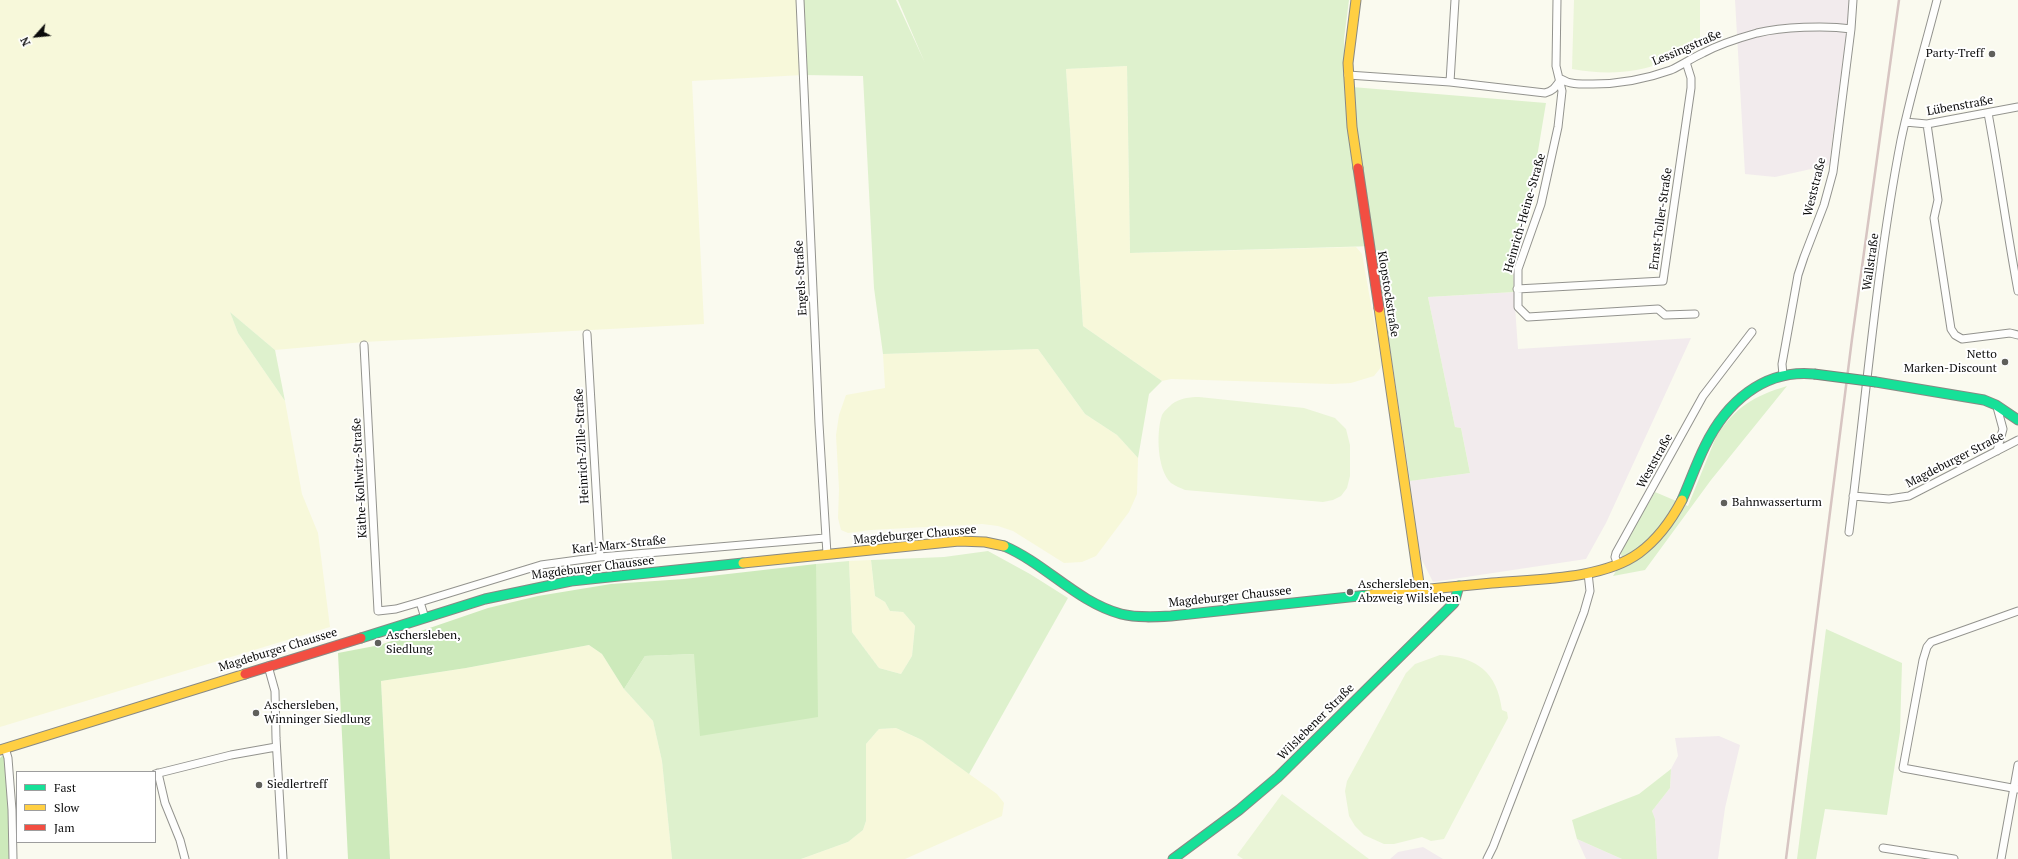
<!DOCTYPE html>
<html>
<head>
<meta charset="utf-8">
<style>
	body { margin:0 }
	#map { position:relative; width:2018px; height:859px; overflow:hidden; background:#fafaef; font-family:"PT Serif",serif }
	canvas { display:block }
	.legend { position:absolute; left:16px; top:771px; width:140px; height:72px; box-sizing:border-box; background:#fff; border:1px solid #9d9d9d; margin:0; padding:5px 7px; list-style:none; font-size:12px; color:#0b0b0b }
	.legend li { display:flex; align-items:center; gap:8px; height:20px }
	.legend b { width:20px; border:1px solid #9d9d9d }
	.north { position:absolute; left:16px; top:16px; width:40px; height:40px; -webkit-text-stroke:3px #fff; paint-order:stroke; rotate:243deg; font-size:11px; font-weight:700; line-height:16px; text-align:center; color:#0b0b0b }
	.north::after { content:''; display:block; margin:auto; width:14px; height:18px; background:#0b0b0b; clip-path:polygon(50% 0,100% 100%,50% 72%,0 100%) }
</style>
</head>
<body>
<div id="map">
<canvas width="2018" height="859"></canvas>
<ul class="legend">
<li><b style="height:5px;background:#16e098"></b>Fast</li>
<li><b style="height:5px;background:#ffcf43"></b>Slow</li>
<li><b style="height:5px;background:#f24e42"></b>Jam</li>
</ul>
<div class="north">N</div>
</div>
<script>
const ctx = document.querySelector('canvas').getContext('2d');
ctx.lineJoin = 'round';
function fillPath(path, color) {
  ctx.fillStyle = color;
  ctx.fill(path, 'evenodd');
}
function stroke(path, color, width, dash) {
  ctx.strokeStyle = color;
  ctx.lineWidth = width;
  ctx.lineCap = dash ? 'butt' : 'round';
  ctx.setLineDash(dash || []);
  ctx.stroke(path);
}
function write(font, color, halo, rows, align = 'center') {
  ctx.font = font + ' "PT Serif",serif';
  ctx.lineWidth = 4;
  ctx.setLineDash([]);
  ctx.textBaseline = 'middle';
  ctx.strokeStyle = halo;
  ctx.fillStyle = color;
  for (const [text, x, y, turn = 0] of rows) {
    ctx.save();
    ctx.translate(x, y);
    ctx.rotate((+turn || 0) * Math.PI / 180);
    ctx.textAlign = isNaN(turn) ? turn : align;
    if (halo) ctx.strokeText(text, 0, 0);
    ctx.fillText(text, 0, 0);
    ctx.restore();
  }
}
const industrial = new Path2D(`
	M1735 0H1849L1847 29 1829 165 1775 177 1745 174Z
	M1514 292 1518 349 1691 338 1606 523 1586 559 1433 582 1421 558 1410 481 1470 473 1461 428 1455 427 1428 297Z
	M1719 736 1740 745 1725 808 1718 859H1657L1655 819 1652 811 1670 788 1671 769 1678 756 1675 738Z
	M1577 839 1622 859H1586Z
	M1423 847 1443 859H1390L1398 852Z`);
const farmland = new Path2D(`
	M0 0H800L803 75 692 81 704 324 364 342 275 350 230 312 238 333 285 401 302 494 318 533 330 627 0 727Z
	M1127 66 1130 253 1356 247 1362 254 1382 366 1374 376 1351 383 1332 384 1171 379 1162 381 1083 326 1066 69Z
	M1038 349 1085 414 1117 435 1138 458 1137 494 1129 512 1096 556 1082 562 1064 563 1013 531 998 526 982 524 871 530 848 533 841 530 838 518 839 489 836 435 839 415 846 395 885 388 883 354Z
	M871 560 875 596 885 602 890 611 903 612 915 626 912 656 901 674 879 668 852 632 849 561Z
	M589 645 602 654 624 689 653 721 662 761 672 859H390L381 681 466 668Z
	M896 728 922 740 997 794 1004 803 1002 816 905 859H801L848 842 863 830 866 821V744L879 729Z`);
const green = new Path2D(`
	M800 0H896L925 63 898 0H1349L1344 39V84L1352 87 1546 103 1532 187 1511 248 1514 292 1428 297 1455 427 1461 428 1470 473 1410 481 1375 246 1130 253 1127 66 1066 69 1083 326 1162 381 1149 394 1138 458 1117 435 1085 414 1038 349 883 354 874 288 863 76 803 75Z
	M230 312 275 350 285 401 238 333Z
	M1787 386 1711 480 1645 570 1613 576 1623 560 1620 552 1655 492 1688 506 1716 437C1735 407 1754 396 1787 386Z
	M988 551 1030 574 1068 598 969 774 922 740 896 728 879 729 866 744V821L863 830 848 842 801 859H672L662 761 653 721 624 689 645 656 694 654 816 593V564L849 561 852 632 879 668 901 674 912 656 915 626 903 612 890 611 885 602 875 596 871 560 944 557Z
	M1826 629 1902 663 1900 732 1887 815 1825 809 1816 859H1797Z
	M1671 769 1670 788 1652 811 1655 819 1657 859H1622L1577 839 1572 820 1639 794Z`);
const forest = new Path2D(`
	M816 564 818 717 700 736 694 654 645 656 624 689 602 654 589 645 466 668 381 681 390 859H348L338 653 380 645 488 608 538 596 611 584 684 579Z
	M4 754 9 809 10 859H0V758Z`);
const pitch = new Path2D(`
	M1574 0H1700V43C1689 49 1678 57 1667 61 1635 74 1605 75 1572 69Z
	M1199 397 1304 408 1335 418 1346 429 1350 445V476L1347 488 1341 496 1333 500 1323 502 1185 490C1181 488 1175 486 1171 483 1157 470 1156 432 1162 415 1164 411 1169 407 1172 404 1180 398 1190 397 1199 397Z
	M1440 655C1477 657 1497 672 1502 710L1507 712 1508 718 1444 839 1431 841 1422 837 1394 844H1384L1364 835 1355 826 1349 816 1345 791 1347 781 1406 673 1415 664Z
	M1282 794 1369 859H1243L1237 855Z`);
const street = new Path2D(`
	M800 0 819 424 827 554
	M1557 0 1556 66 1562 91 1558 127 1541 204 1518 269V307L1528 317 1658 309 1665 315 1695 314
	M1348 75 1450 82 1545 93C1554 91 1556 86 1561 79 1570 85 1582 84 1593 84 1619 84 1646 79 1671 70 1682 65 1692 58 1703 53 1720 44 1739 38 1757 33 1782 27 1826 25 1851 29
	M1450 82 1455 0
	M1988 113C1999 172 2007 232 2018 291
	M1905 122 1927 124 2018 107
	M1927 124 1938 200 1934 218 1951 329 1955 335 1962 339 2010 333 2018 335
	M1517 289 1663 281 1691 88V78L1686 62
	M587 334 600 557
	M364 345 378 611 396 609 420 602
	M1783 375 1782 364 1798 275 1804 257 1824 205 1833 172 1851 29 1853 0
	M1997 451 2003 429 1997 407
	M1853 496 1889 499 1909 496 2018 440
	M1849 532C1866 401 1876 269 1901 140 1911 93 1925 47 1937 0
	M1618 565 1615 557 1616 553 1703 396 1752 332
	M2018 611 1931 642 1927 647 1923 660 1903 768 2018 789
	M425 618 420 602 541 565 600 557 825 538
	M268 666 275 691 276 738 283 859
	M5 748 8 758 12 810 13 859
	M158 773 165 803 180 840 185 859
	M155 774 231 755 276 747
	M1883 848 1954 859
	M1487 859 1493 847 1584 612 1590 591 1588 573
	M2001 859 2018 765`);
const fast = new Path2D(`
	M1876 382 1984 400 1996 405 2018 420
	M1682 500C1690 482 1696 464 1705 446 1726 403 1763 369 1814 374
	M1004 546C1046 564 1077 602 1121 614 1137 618 1155 617 1171 616L1368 595
	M361 638 485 599 571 581 743 563
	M1173 859 1239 810 1278 777 1454 603 1459 586`);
const slow = new Path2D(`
	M1356 0 1348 63 1352 127 1358 168
	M1379 308 1420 590
	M743 563 959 541 985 542 1004 546
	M1368 595C1409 591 1451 587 1492 583 1536 579 1602 580 1639 553 1658 539 1671 521 1682 500
	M0 750 245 674`);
const jam = new Path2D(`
	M1358 168 1379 308
	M245 674 361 638`);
const rail = new Path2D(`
	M1786 859 1852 339 1899 0`);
const fastBridge = new Path2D(`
	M1814 374 1876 382`);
const markers = [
	[1992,54,4,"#5f5f5b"],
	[2005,362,4,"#5f5f5b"],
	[1724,503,4,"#5f5f5b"],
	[1350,592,4,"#5f5f5b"],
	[378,643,4,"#5f5f5b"],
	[256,713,4,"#5f5f5b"],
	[259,785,4,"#5f5f5b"]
];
const streetNames = [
	["Lessingstraße",1687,48,-23],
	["Lübenstraße",1960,106,-10],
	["Weststraße",1815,187,-76],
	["Heinrich-Heine-Straße",1525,213,-74],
	["Ernst-Toller-Straße",1661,219,-82],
	["Wallstraße",1871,262,-82],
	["Engels-Straße",801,278,-93],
	["Klopstockstraße",1388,294,81],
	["Heinrich-Zille-Straße",582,446,-93],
	["Magdeburger Straße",1955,460,-27],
	["Weststraße",1655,461,-61],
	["Käthe-Kollwitz-Straße",360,478,-93],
	["Magdeburger Chaussee",915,535,-5],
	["Karl-Marx-Straße",619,545,-6],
	["Magdeburger Chaussee",593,568,-7],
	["Magdeburger Chaussee",1230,597,-6],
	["Magdeburger Chaussee",278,650,-17],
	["Wilslebener Straße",1316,722,-45]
];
const poiNames = [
	["Party-Treff",1984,54,"right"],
	["Netto",1997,355,"right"],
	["Marken-Discount",1997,369,"right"],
	["Bahnwasserturm",1732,503],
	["Aschersleben,",1358,585],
	["Abzweig Wilsleben",1358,599],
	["Aschersleben,",386,636],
	["Siedlung",386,650],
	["Aschersleben,",264,706],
	["Winninger Siedlung",264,720],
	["Siedlertreff",267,785]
];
fillPath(industrial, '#f2ebed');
fillPath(farmland, '#f7f8da');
fillPath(green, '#def1cd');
fillPath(forest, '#cdeabb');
fillPath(pitch, '#eaf5d7');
stroke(street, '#93938e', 9);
stroke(fast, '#898984', 11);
stroke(slow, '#898984', 11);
stroke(jam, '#898984', 11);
stroke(street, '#fefefd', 7);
stroke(fast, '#16e098', 9);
stroke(slow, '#ffcf43', 9);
stroke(jam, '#f24e42', 9);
stroke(rail, '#d7c5c2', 2.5);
stroke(fastBridge, '#80807b', 11, []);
stroke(fastBridge, '#16e098', 9);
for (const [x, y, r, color] of markers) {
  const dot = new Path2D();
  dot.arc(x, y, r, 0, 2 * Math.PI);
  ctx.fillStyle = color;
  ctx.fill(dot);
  stroke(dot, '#fff', 1.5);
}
write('12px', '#0b0b0b', '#fff', streetNames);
write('12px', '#0b0b0b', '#fff', poiNames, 'left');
</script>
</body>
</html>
